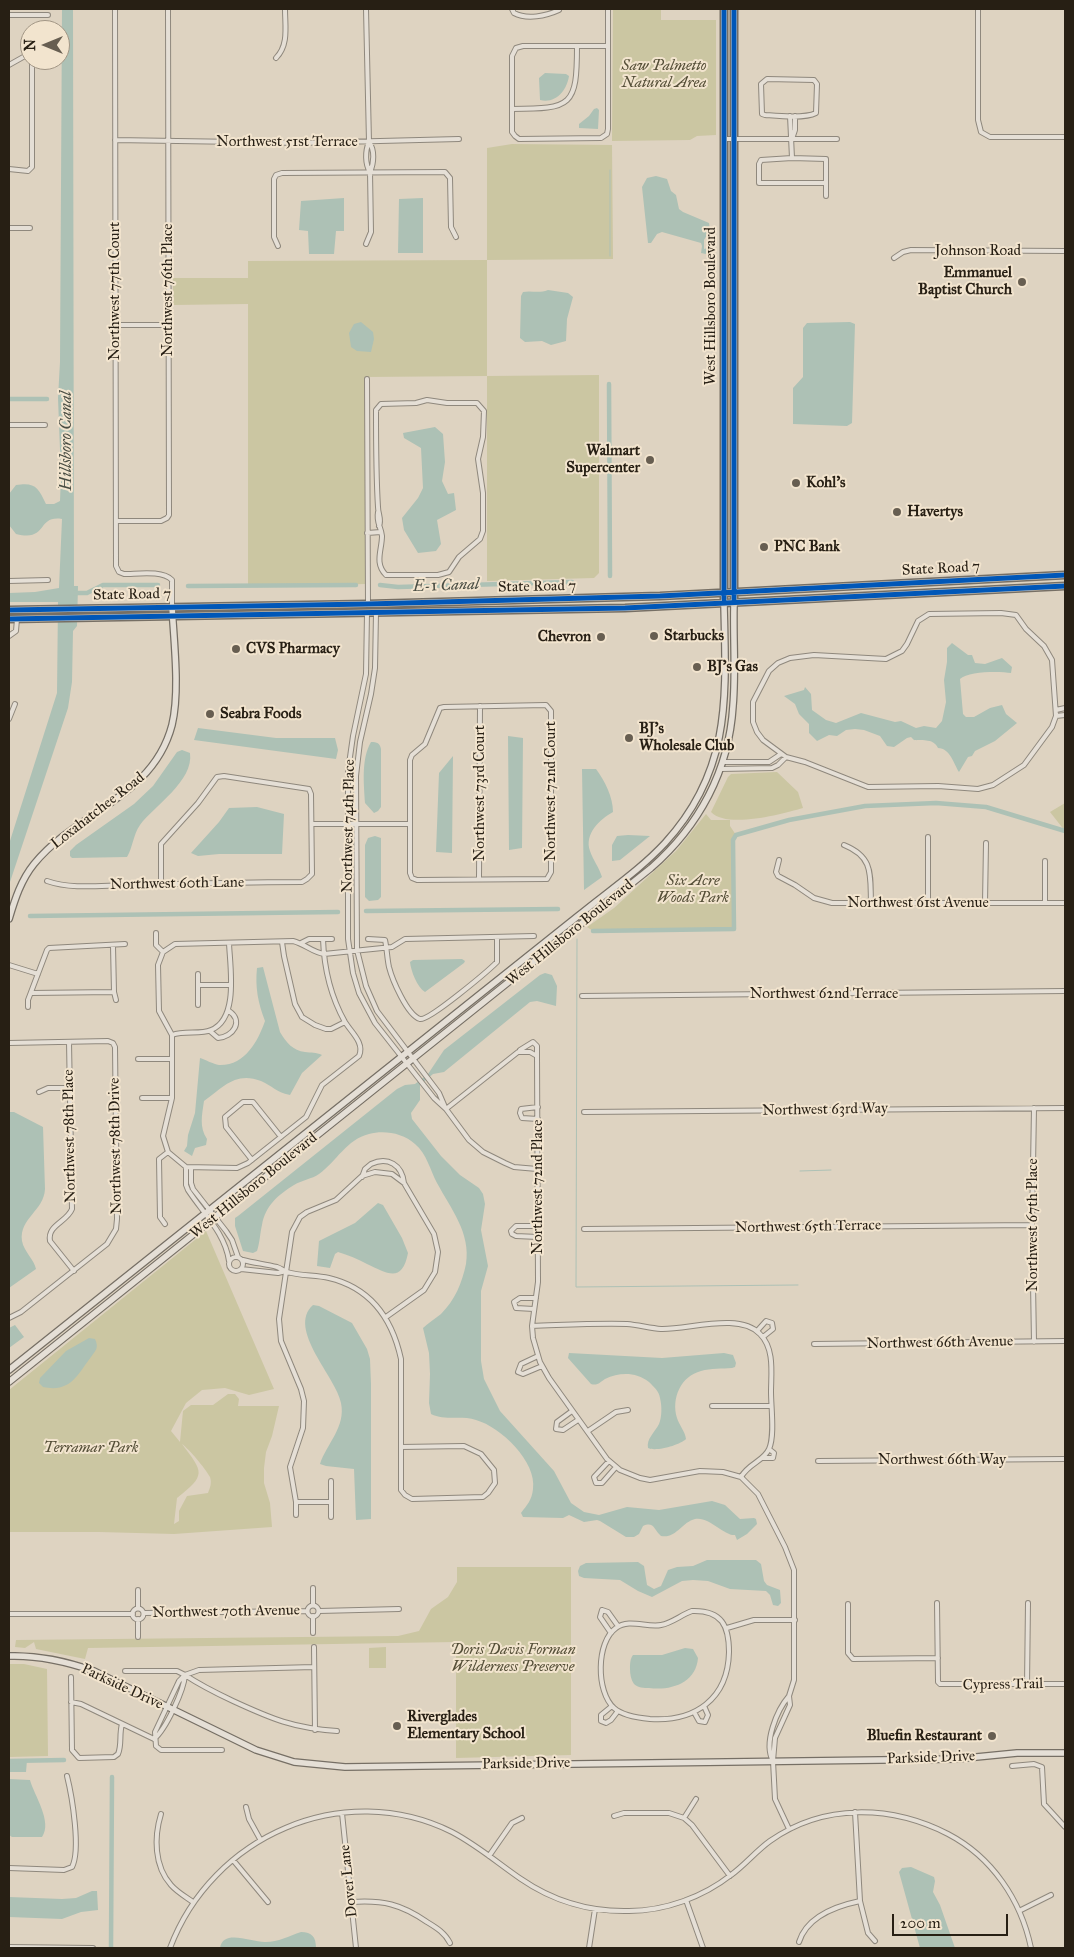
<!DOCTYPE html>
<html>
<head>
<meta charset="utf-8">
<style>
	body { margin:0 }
	#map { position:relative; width:1074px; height:1957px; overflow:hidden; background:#ded3c1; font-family:"IM FELL Great Primer",serif }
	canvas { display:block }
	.frame { position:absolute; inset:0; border:10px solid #271f14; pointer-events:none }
	.north { position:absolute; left:20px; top:20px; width:50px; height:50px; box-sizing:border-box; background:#f2e4ce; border:1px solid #a19584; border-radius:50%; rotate:270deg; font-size:14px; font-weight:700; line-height:20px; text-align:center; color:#271f14 }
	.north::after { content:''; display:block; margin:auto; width:18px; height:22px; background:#675e51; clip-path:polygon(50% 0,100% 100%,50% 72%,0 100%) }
	.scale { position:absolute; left:892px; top:1914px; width:116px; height:22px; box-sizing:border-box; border:2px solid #271f14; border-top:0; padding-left:6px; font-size:15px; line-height:18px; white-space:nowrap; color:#271f14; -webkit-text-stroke:4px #f2e4ce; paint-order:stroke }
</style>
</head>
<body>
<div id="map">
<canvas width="1074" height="1957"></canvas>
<div class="frame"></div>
<div class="north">N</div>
<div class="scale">200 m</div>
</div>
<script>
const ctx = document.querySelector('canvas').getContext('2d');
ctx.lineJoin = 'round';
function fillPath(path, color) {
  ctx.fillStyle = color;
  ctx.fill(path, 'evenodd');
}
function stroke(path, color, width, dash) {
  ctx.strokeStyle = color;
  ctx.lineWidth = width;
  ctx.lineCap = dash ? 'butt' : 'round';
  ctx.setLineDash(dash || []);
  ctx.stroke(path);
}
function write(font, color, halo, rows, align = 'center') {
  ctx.font = font + ' "IM FELL Great Primer",serif';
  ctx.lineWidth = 4;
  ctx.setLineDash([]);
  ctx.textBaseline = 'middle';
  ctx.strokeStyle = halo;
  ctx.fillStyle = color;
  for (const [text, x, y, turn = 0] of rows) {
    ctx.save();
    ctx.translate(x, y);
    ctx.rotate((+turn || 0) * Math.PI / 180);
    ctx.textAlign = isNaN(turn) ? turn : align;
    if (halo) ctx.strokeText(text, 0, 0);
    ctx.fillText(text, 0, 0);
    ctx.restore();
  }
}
const green = new Path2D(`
	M613 9H661V20H716V135L697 136 690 140 612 141Z
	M512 144 612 145 613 259 487 260V376L599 375V573L594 578 487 581V376L365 377V584L248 587V304L173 305V278H248V261L487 260V148Z
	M777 772 798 792 803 808C782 814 727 829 711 812L728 777 731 774Z
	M1065 803V831L1050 812Z
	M706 814 711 820H730V826L736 835 733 840 734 929 593 931 587 927 614 908 676 851Z
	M206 1231 274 1389 249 1395 225 1388 202 1390 186 1403 171 1431 180 1442 183 1411 191 1405H213L228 1394H235L239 1399 238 1406H279L272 1436 266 1452 264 1468V1483L270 1503 272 1527 174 1534 99 1532H9V1390ZM182 1444C189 1449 205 1468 210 1477 212 1483 210 1488 208 1493L187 1496 179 1511V1521L174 1524 177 1498C206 1475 204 1473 182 1444Z
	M457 1567H571V1755L456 1758V1642L88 1648 85 1659 36 1649 34 1642 25 1648 15 1647 16 1640 398 1636 419 1631 431 1609 448 1597 457 1582Z
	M386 1647V1668H369V1648Z
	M9 1664H24L47 1669 48 1756 9 1757Z`);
const water = new Path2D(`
	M62 9H73L74 586H78L77 626 73 631 72 682 68 708 9 885V844L57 693 58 602H9V593L35 592 59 588 62 519C36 515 49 542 16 534L9 525V494L16 485C35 482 38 487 46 504H54L60 501 61 475 58 398 60 362Z
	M545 73 566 74 569 76C567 90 556 104 540 100L539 78Z
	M597 108 599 110 598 129 579 128V124L589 116 594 109Z
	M656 176 667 179 671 191 676 195 679 209 683 212 709 223 710 230 704 240V249L708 248 712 242 713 245 706 254 701 253 702 246 701 243 662 232 657 234 651 243H648L642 187 647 178Z
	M344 198V231H336L334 254H309L308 231 299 230 301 201Z
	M423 198V253H398L399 199Z
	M548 290 568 293 573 297 567 319 566 341 551 345 542 341 525 342 520 338 521 296 523 292C532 290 538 294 548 290Z
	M361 322 373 332 374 339 371 352 357 351 351 347 349 333 354 324Z
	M850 322 855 324 852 423 847 426 793 424V388L803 377V328L807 323Z
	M435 427 443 434 445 462 442 481 448 494 454 493 456 510 437 520 441 544 436 551 418 553 404 530 402 518 418 498 423 488 421 448 404 438 403 433Z
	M952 643 968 655H972L975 663 985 664 1002 658 1012 667 1011 673C1000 671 968 671 960 679L963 714 966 717H974L990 708 1002 705 1006 714 1017 723 995 741 975 751 972 756 968 757 959 772C954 764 950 748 938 748 933 738 924 741 914 740L911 737 907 738 894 747 887 746 880 736 864 730 855 729 846 730 837 736 829 735 817 741 809 733V724L799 714 795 704 784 696 804 690 805 687 811 694 812 710 826 720 836 723 861 713 895 722 901 721 916 728 924 726 936 728 942 721 946 702 944 680 947 662V648Z
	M198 728 276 738H335L338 750 336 759 194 740Z
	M508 736 523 738 522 848 509 850Z
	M371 742C377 742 380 743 381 749V807L378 811 374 813 365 803C364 784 361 759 371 742Z
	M182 750 190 753C194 781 154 806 140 825 133 835 133 847 127 857L72 858 70 856V851L76 845 134 804 153 786 177 752Z
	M453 756 452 853 436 852 439 773Z
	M582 769H596C605 781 613 797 613 812 600 819 584 834 590 851 593 860 599 867 602 877L584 890Z
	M257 807 284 814 282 854H219L198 856 191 853 219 822 229 808Z
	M628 835 650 836 620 860 612 861V845L617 836Z
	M375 836 381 838V897L378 900 369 901 365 897V845L368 838Z
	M462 959 465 961 464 963 425 992C417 987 411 971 410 962L413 960Z
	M263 967 280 1032C286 1042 293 1051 305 1052 311 1053 316 1052 322 1055L302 1073 290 1095C275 1092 273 1086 261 1081 236 1071 223 1087 204 1101 202 1115 199 1127 207 1139L206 1145 195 1148 192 1156 184 1151 187 1146 188 1135 195 1113 200 1058C206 1060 213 1064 219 1065 245 1066 258 1041 265 1021 258 1003 255 987 257 968Z
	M545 973 552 975 557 986 556 1006 537 1001 530 1002 444 1072 433 1074 420 1085V1100L411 1113 412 1119 441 1156 460 1175 479 1188 483 1194 485 1204 481 1230 488 1266 481 1291V1361L484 1379 500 1411 554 1471 571 1503 584 1512 599 1515 627 1507 659 1510 712 1501 725 1505 740 1519 754 1518 756 1519 757 1524 747 1534 737 1540 735 1535C724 1536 709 1516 695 1519 682 1522 676 1539 661 1536 654 1530 654 1521 643 1526L639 1534 634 1537H626L600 1521 597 1520 584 1522 569 1515 563 1518 523 1517 521 1513C527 1505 532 1500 533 1489 537 1462 501 1427 476 1420 462 1415 445 1421 431 1414L429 1403 430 1374 429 1353 423 1328C428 1323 435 1319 441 1314 455 1300 462 1283 466 1264 471 1233 451 1209 437 1183 430 1170 427 1154 415 1144 403 1133 384 1130 369 1134 347 1139 336 1162 319 1174 312 1179 302 1180 294 1185 279 1194 265 1206 262 1225 260 1233 260 1242 257 1251L253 1253 243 1251 235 1226V1218L238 1216 397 1089 405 1085 415 1084 428 1074 444 1050 540 975Z
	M9 1112H14L43 1127 45 1189C44 1211 19 1218 22 1241 24 1252 34 1259 36 1269L9 1288Z
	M378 1203 383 1205 402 1238 408 1253C402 1284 387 1273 367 1264 358 1259 348 1255 338 1252L335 1254 330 1268 317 1266 319 1241 355 1223Z
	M313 1305 319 1306 352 1323 367 1349 370 1359 371 1384V1519L356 1520 354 1469 326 1466 320 1464C327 1443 346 1427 341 1403 337 1378 286 1329 313 1305Z
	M15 1325 24 1337 9 1348V1328Z
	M89 1338 95 1339C99 1348 96 1350 91 1357 78 1374 71 1393 43 1387L39 1383 40 1378 66 1351Z
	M569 1353 662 1358 724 1353 733 1355 736 1363 735 1367 732 1368C722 1369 711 1368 701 1371 681 1376 671 1398 677 1418 679 1425 685 1431 686 1439 680 1445 656 1452 648 1448 646 1439 655 1432 659 1424 662 1417 662 1406 660 1398 659 1391 654 1387 649 1382 636 1372 620 1372 605 1379 600 1382 598 1386 591 1384L568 1358Z
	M707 1560H756L761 1564 764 1581 767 1585 780 1590 781 1603 778 1606 773 1605 770 1595 766 1591 730 1589 708 1581 693 1580 682 1581 652 1597 638 1591 620 1580 584 1578 579 1576 578 1571 580 1566 586 1563 638 1562 644 1566 647 1585 654 1589 661 1586 668 1570 677 1567 693 1566Z
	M685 1648 693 1649 698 1658C696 1683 671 1691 649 1688 644 1688 638 1688 634 1684 631 1680 630 1674 630 1669 630 1664 630 1659 633 1655H662Z
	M27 1760 26 1772H9V1761Z
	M9 1779 30 1780C34 1795 53 1822 42 1837H12L9 1835Z
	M911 1867 934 1877 935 1881 933 1892 940 1905 955 1948H920L899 1872 902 1868Z
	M92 1891H97L98 1910 81 1912 62 1919 9 1917V1897L62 1899 76 1898Z
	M301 1932C312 1932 316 1937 316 1948H220C223 1928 253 1943 266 1942 278 1942 289 1936 301 1932Z`);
const stream = new Path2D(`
	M610 170V256
	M577 939 576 1287 798 1285
	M800 1171 831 1170`);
const canal = new Path2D(`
	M609 384 610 576
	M9 399H47
	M380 585 398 587 572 582
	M188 586 356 585
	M74 593H87L103 585H158
	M366 911 558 909
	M30 916 338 912
	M593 931 734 929 733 840 736 835 789 820 865 806 936 803 986 807 1065 831
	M9 1761 64 1760
	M111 1948 112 1777`);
const street = new Path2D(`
	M115 9 116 566 119 572 124 574C138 574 162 570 172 580V607
	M366 9 369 142C365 151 365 164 370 172
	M512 9 514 13C527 20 546 16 559 10
	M978 9V120L981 132 990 137H1065
	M9 15H48
	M608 46H523L516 48 512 56V132L515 136 519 139 601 138 607 134 608 129V9
	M276 58C289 45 285 26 285 9
	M9 65 25 56 30 57
	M767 79 814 80 817 84 816 113C804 119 778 116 765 115L762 114 761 84Z
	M512 109C572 109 577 106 577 46
	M790 116 792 158 761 160 759 164V183H826V159L792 158
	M724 139H837
	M792 139 795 130V116
	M115 140 301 143 459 139
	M9 169 28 171 32 167V60
	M826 183V196
	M9 228H30
	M366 244 371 232 370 172C374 163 375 150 369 142
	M278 246 274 237V179L276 175 282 173 445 172 450 178 451 227 456 237
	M894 258 903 252 911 250 1065 251
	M115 325H168
	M367 379 368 604
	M9 425H45
	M378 512C376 523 381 526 382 536 382 550 374 563 386 575H438L449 572 459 557 480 539 483 531V493L478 459 483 437 484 411 477 403H447L427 400 416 403 381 404 376 410C376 443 376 475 378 507 378 514 382 520 379 526
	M116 521H161L167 518 169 515 168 9
	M367 533 381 532
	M9 581 48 580
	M367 613 366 674 353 736 348 771V939L353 973 359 993 375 1023 434 1098 446 1109 469 1140 483 1152 505 1163 514 1167 537 1169
	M376 613 375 668 371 694 360 742 356 776 357 950 366 986 377 1011 439 1093 445 1107
	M1001 613 1016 615 1026 629 1044 646 1052 660 1056 716 1052 727 1024 765 993 785 978 789 938 786 868 787 805 762 786 757 763 740 757 732 753 722V702L769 671 778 663 790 658 814 655 886 659 902 651 907 644 918 621 929 614Z
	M9 636 16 631 17 619
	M546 705 551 711V872L547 879 417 880 412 878 410 873V760L412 755 425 744 440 708 444 707Z
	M1056 710 1065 708
	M1056 716 1065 715
	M9 719 15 704
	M723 762H769L781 754
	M721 769 772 768 778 765 786 757
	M312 824H409
	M928 837V903
	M844 845C874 857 870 875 871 903
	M779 860 776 872 778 876 795 885 814 898 832 903H1065
	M479 879 480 706
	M47 881C73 890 103 885 130 885 187 884 244 882 302 882L307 879 312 874 311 794 309 789 224 776 217 777 198 803 161 844V884
	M1045 902V861
	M985 903 986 843
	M156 933V945L163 952 158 965 159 1011 172 1035
	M368 939 385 940C387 949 387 958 389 967 392 979 407 1015 420 1019 429 1021 488 971 497 962V937
	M282 942 284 956 295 1004 302 1017 315 1025 326 1029H331L345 1022
	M301 943 309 939H332
	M113 946 114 992 116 1000
	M163 952 175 944 293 941C305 944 312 952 324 954L392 947 405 939 534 936
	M9 965 38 974
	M198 985H230
	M31 993 114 992
	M582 996 1065 991
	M198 1005V974
	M28 1007V1000L47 950 49 948 125 944
	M210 1031 218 1038C233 1037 244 1021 229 1011
	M172 1035V1098L163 1136 168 1152 186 1167 237 1168 248 1163 306 1117 322 1085 359 1056C365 1043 351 1032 345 1022 331 997 324 968 323 939
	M172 1035C185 1030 200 1035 211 1030 239 1019 230 967 229 943
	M69 1042 72 1209C67 1222 47 1225 50 1241L74 1271
	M9 1043 108 1041 113 1043 115 1047 117 1219 116 1229 107 1244 21 1312 9 1318
	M520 1050 533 1042 537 1046V1056
	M138 1059H172
	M39 1092 48 1088H69
	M142 1098H172
	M446 1109 518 1052H530L537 1056 538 1282 532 1326 533 1338 540 1362 549 1378 607 1459 620 1470 640 1478 650 1480 700 1471 723 1472 741 1477 758 1494 785 1547 794 1570V1680L789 1696 790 1705 775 1738 773 1761 775 1799 789 1829
	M584 1112 1065 1108
	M538 1119 522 1118 520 1113 521 1109 538 1107
	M252 1160 226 1127 225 1117 243 1102H253L281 1137
	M186 1167V1185L188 1190C203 1213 225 1233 229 1261
	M191 1168V1183L193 1189 226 1231 232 1240 238 1257
	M362 1177 365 1169 371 1164C388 1156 402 1165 404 1183
	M165 1224 160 1217 159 1159 168 1152
	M538 1226H516L511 1231 512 1234 516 1236 538 1237
	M584 1229 1032 1225
	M229 1264a7 7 0 1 1 14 0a7 7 0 1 1-14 0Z
	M243 1260C254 1263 265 1264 277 1267 280 1268 283 1270 287 1272 300 1276 315 1275 329 1278 371 1288 392 1318 401 1359V1490L405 1495 412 1499 483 1497 488 1493 495 1483 494 1470 481 1454 464 1446 401 1447
	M241 1269 278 1273 286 1271
	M534 1309 516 1308 514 1302 520 1298H536
	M532 1326C564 1325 596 1323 627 1324 638 1325 650 1328 661 1329 688 1330 739 1312 760 1334 775 1349 771 1374 771 1392 771 1407 775 1436 769 1449 764 1461 749 1463 741 1477
	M757 1331 766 1321 772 1323 773 1329 763 1337
	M1034 1342 1032 1225 1034 1108
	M814 1344 1065 1341
	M538 1356 521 1364 518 1372 523 1374 542 1366
	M712 1406H771
	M572 1411 557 1422 556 1429 563 1430 578 1420
	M588 1431 616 1412 628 1410
	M763 1458H773L774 1453 769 1449
	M609 1461 594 1477 596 1483H602L616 1467
	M818 1461 1065 1459
	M331 1481V1517
	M296 1502H331
	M296 1515V1502L290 1467 303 1428 304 1401 301 1389 281 1341 279 1319 292 1232 300 1217 307 1212 336 1200 362 1176 375 1172 392 1174 404 1183 434 1234 438 1252 435 1272 424 1290 386 1317
	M313 1588V1605
	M937 1603 938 1682 940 1684H1065
	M848 1604V1653L853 1659 938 1658
	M307.5 1611a5.5 5.5 0 1 1 11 0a5.5 5.5 0 1 1-11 0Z
	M138 1608V1590
	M132.5 1614a5.5 5.5 0 1 1 11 0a5.5 5.5 0 1 1-11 0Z
	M319 1611 399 1609
	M692 1611C722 1610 729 1626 729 1652 728 1699 695 1722 650 1719 639 1718 623 1716 614 1708 596 1692 596 1642 616 1628 629 1618 647 1628 661 1625 672 1623 681 1615 692 1611Z
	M144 1613 307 1611
	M9 1614H133
	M313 1616V1633
	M138 1619V1637
	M727 1628 754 1620H795
	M611 1633 600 1617 602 1610 608 1612 618 1626
	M314 1647 315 1730
	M125 1671H177L185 1675 199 1670 314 1667
	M185 1675C200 1685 216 1693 233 1701 272 1719 293 1728 337 1731
	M185 1675 179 1681 155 1732 156 1746 161 1750H222
	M71 1677 72 1750 79 1758 114 1757 118 1754C122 1745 119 1734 122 1724
	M1027 1685 1028 1603
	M71 1702 81 1704 154 1739
	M612 1706 601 1715V1721L606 1723 611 1720 618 1711
	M694 1712 699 1721 705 1722 708 1715 704 1706
	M154 1739C166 1729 184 1690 185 1675
	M773 1761C763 1743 777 1710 789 1696
	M1012 1766 1034 1764 1042 1767 1044 1804 1065 1827
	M246 1807 249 1819 260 1839
	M855 1812 860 1901 868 1933 875 1941
	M342 1813 356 1948
	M161 1814C154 1837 154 1866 171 1885 177 1892 186 1897 193 1902
	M614 1816 624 1813H669L684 1818 692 1825 730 1876
	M684 1818 696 1799
	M489 1856 512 1823 522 1818
	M233 1860 268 1902
	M9 1868 64 1870 72 1867C81 1850 72 1796 67 1776
	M686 1900 703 1948
	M352 1902C383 1900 401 1904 427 1922 437 1928 445 1933 450 1943
	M1019 1911 1051 1895
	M799 1942C807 1916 836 1906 860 1901
	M9 1947 93 1948
	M170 1948C212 1836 343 1778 452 1832 477 1845 499 1864 521 1879 553 1901 591 1912 629 1911 665 1911 703 1897 731 1875 745 1865 756 1851 770 1841 824 1803 891 1805 948 1834 992 1857 1021 1900 1031 1948
	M589 1948 595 1909`);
const secondary = new Path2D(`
	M9 919C15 899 21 880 34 864 77 811 153 798 172 725 180 692 174 642 172 607
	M9 1370 578 916C607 892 640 870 665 843 732 770 726 696 724 604
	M9 1382 651 868C699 826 729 771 733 706 736 672 733 638 734 604
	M9 1656C39 1655 65 1661 94 1671L256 1750 294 1762 345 1767 956 1759 1017 1753H1065`);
const primary = new Path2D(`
	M724 9V604
	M734 9V604
	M9 610 368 604 660 596 1065 575
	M9 619 625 608 1065 586`);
const cycleway = new Path2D(`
	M724 9V599
	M734 9V599
	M9 610 368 604 660 596 1065 575
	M9 619 625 608 1065 586`);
const markers = [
	[1022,282,5,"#675e51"],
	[650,460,5,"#675e51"],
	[796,483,5,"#675e51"],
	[897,512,5,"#675e51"],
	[764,547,5,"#675e51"],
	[654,636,5,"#675e51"],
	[601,637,5,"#675e51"],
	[236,649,5,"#675e51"],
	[697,667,5,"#675e51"],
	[210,714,5,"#675e51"],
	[629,738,5,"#675e51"],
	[397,1726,5,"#675e51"],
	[992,1736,5,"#675e51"]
];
const parkNames = [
	["Saw Palmetto",664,66],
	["Natural Area",664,83],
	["Six Acre",693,881],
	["Woods Park",693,898],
	["Terramar Park",91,1448],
	["Doris Davis Forman",513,1650],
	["Wilderness Preserve",513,1667]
];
const streetNames = [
	["Northwest 51st Terrace",287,142],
	["Johnson Road",978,251],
	["Northwest 76th Place",168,290,-90],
	["Northwest 77th Court",115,291,-90],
	["West Hillsboro Boulevard",711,306,-90],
	["State Road 7",941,569,-3],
	["State Road 7",537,587,-1],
	["State Road 7",132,595,-1],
	["Northwest 72nd Court",551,791,-90],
	["Northwest 73rd Court",480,793,-90],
	["Loxahatchee Road",98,811,-38],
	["Northwest 74th Place",349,826,-89],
	["Northwest 60th Lane",177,884,-1],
	["Northwest 61st Avenue",918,903],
	["West Hillsboro Boulevard",570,933,-39],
	["Northwest 62nd Terrace",824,994],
	["Northwest 63rd Way",825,1110,-1],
	["Northwest 78th Place",70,1136,-91],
	["Northwest 78th Drive",116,1146,-91],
	["West Hillsboro Boulevard",254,1186,-39],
	["Northwest 72nd Place",538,1187,-90],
	["Northwest 67th Place",1033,1225,-90],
	["Northwest 65th Terrace",808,1227,-1],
	["Northwest 66th Avenue",940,1343,-1],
	["Northwest 66th Way",942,1460],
	["Northwest 70th Avenue",226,1612,-1],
	["Cypress Trail",1003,1685,-1],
	["Parkside Drive",122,1687,25],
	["Parkside Drive",931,1758,-2],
	["Parkside Drive",526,1764,-1],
	["Dover Lane",349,1881,-96]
];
const poiNames = [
	["Emmanuel",1012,273,"right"],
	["Baptist Church",1012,290,"right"],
	["Walmart",640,451,"right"],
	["Supercenter",640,468,"right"],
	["Kohl's",806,483],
	["Havertys",907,512],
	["PNC Bank",774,547],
	["Starbucks",664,636],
	["Chevron",591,637,"right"],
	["CVS Pharmacy",246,649],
	["BJ’s Gas",707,667],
	["Seabra Foods",220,714],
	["BJ's",639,729],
	["Wholesale Club",639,746],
	["Riverglades",407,1717],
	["Elementary School",407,1734],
	["Bluefin Restaurant",982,1736,"right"]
];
const waterNames = [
	["Hillsboro Canal",67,441,-90],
	["E-1 Canal",446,586,-2]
];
fillPath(green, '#cbc6a2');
fillPath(water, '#adc1b5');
stroke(stream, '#adc1b5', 1);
stroke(canal, '#adc1b5', 4.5);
stroke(street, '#8f887d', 6);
stroke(secondary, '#766f65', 8);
stroke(primary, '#766f65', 9);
stroke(street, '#e5dfd6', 4);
stroke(secondary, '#e5dfd6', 5.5);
stroke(primary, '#d9d0c1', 6);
stroke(cycleway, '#0057b8', 5);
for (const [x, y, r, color] of markers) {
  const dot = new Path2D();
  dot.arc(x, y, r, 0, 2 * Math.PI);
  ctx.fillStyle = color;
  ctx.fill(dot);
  stroke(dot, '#f2e4ce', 2);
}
write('italic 15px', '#544e37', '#f2e4ce', parkNames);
write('15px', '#271f14', '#f2e4ce', streetNames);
write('bold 15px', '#271f14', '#f2e4ce', poiNames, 'left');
write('italic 16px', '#494d43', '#f2e4ce', waterNames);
</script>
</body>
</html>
